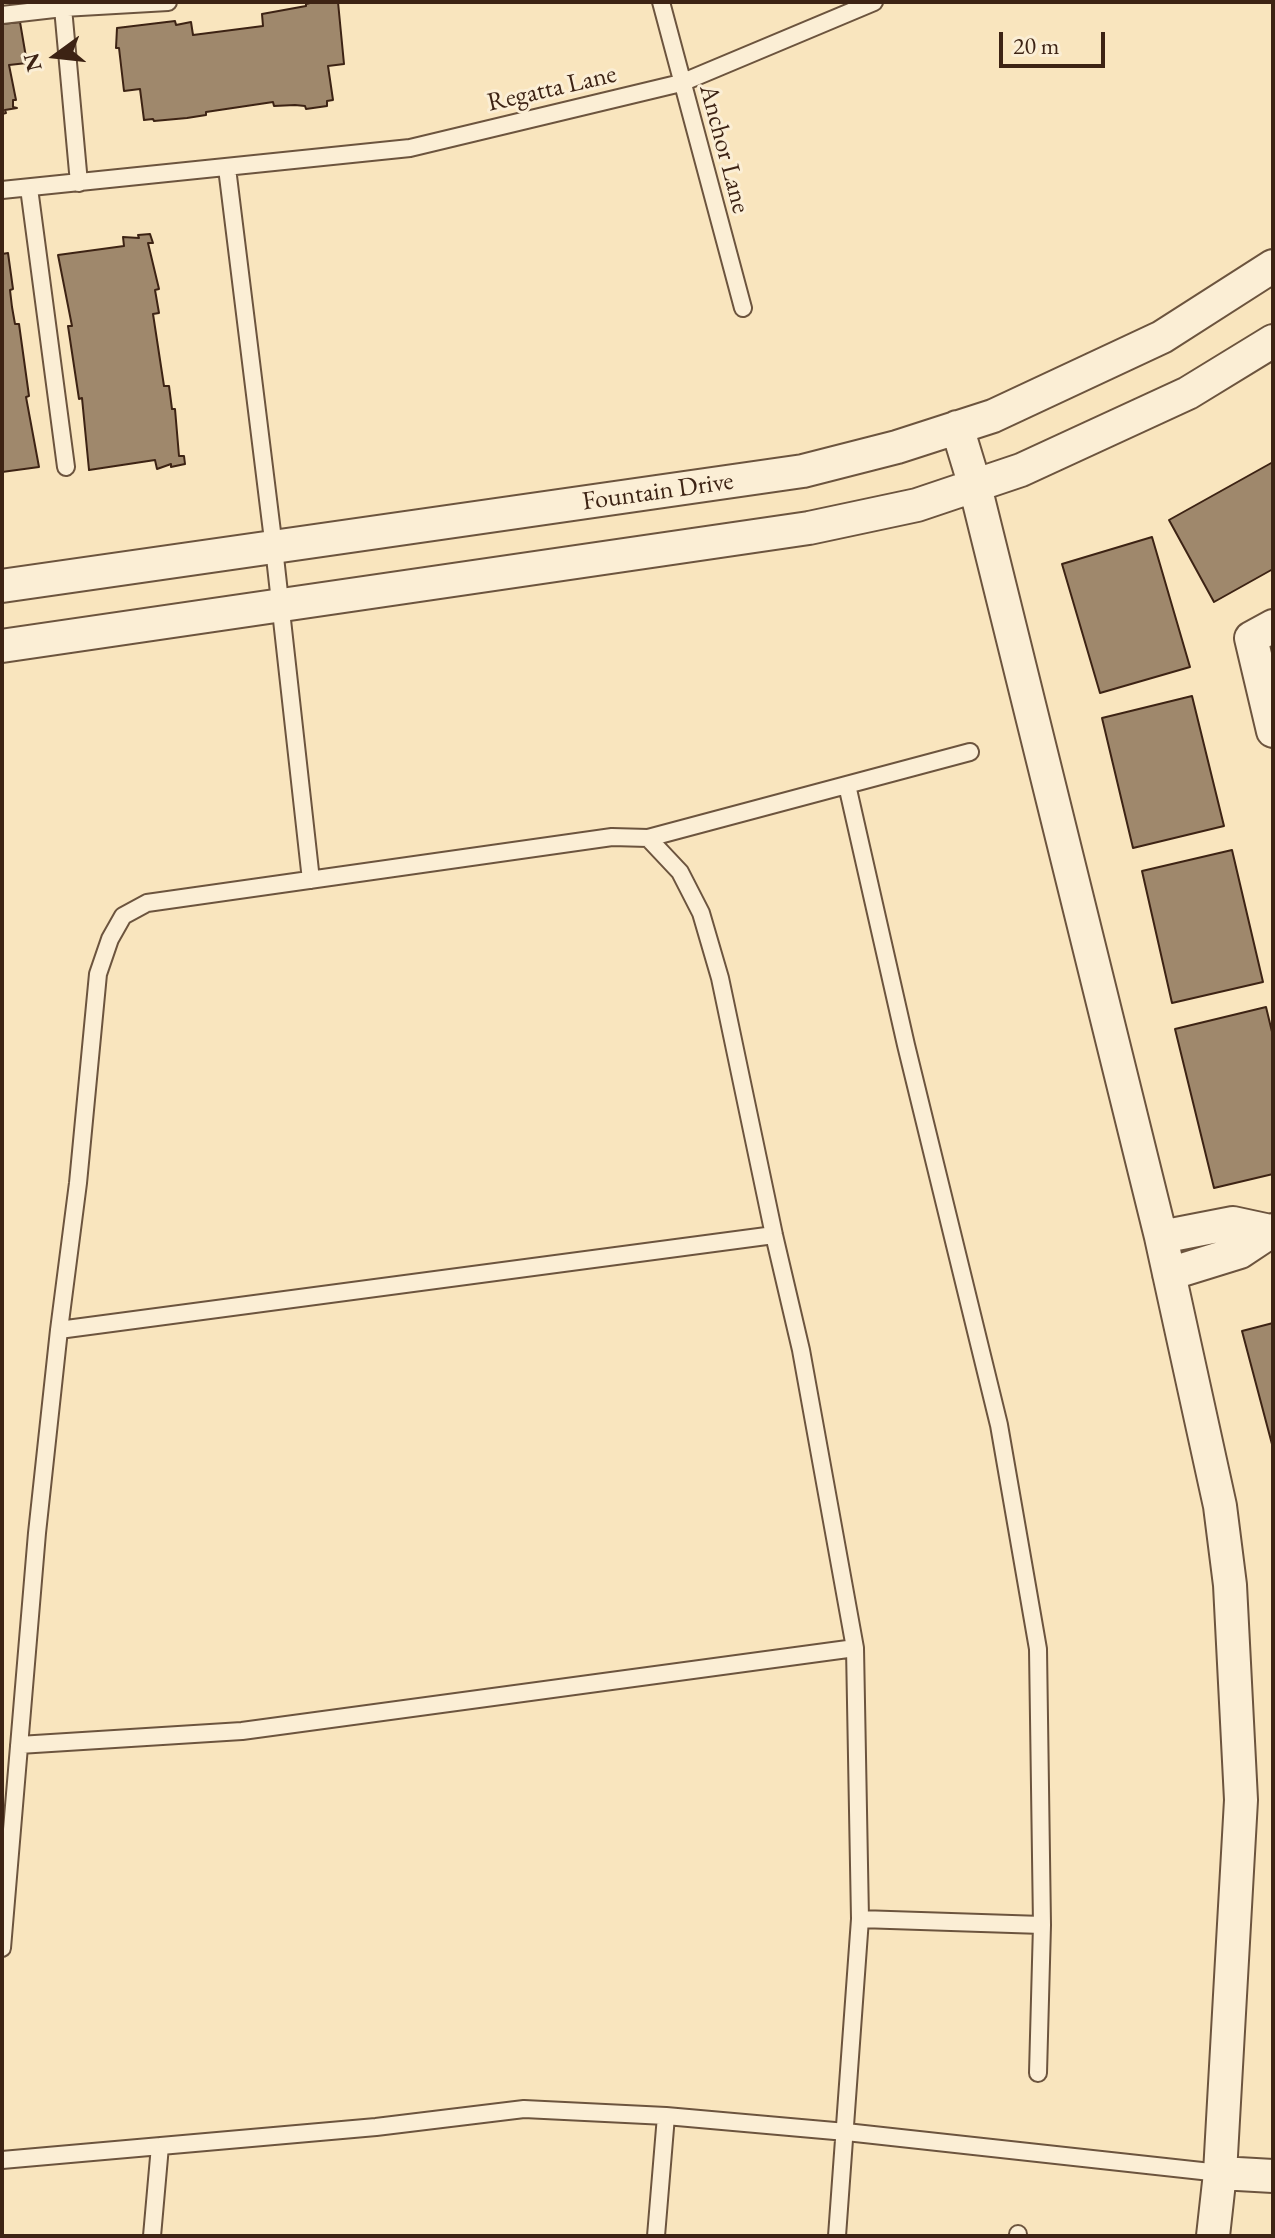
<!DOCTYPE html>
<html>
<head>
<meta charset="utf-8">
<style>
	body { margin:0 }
	#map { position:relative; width:1275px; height:2238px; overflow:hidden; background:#f9e5be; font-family:"EB Garamond",serif }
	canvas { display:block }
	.frame { position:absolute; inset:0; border:4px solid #3d2314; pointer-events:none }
	.north { position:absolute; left:16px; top:16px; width:80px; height:80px; -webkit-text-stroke:6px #fbeed5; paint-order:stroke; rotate:255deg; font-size:22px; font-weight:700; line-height:32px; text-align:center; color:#3d2314 }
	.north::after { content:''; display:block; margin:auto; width:28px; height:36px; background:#3d2314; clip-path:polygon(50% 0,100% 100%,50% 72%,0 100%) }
	.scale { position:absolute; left:999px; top:32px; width:106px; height:36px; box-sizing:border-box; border:4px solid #3d2314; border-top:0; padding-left:10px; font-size:24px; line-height:28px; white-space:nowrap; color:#3d2314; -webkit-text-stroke:6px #fbeed5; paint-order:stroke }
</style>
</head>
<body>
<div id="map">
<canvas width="1275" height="2238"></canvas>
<div class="frame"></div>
<div class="north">N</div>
<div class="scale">20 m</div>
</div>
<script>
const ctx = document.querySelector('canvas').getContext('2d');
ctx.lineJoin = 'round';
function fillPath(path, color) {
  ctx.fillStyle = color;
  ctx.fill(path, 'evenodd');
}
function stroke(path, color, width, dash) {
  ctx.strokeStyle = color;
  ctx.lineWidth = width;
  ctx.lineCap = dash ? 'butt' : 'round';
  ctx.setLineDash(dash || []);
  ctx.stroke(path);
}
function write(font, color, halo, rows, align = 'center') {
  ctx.font = font + ' "EB Garamond",serif';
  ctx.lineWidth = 6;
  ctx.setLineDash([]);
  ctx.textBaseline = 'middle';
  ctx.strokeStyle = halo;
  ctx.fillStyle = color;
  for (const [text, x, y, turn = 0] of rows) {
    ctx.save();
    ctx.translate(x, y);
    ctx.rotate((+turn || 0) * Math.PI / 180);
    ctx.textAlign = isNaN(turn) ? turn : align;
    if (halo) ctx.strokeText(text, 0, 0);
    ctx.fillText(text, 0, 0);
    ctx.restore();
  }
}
const building = new Path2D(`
	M338 2 344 64 328 66 333 100 327 101V106L306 109 305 106 295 105 274 106 273 102 206 112V115L187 118 154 121 153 119 144 120 140 89 124 91 119 48H116L117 28 175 21 176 25 191 22 193 35 263 26 262 14 306 6V4L314 2Z
	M20 22 27 63 9 65 16 100H13V107L17 108 5 110 6 113 2 114V24Z
	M150 234 153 243H148L159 289 155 290 159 313 153 314 164 386H169L172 409H175L179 456H184L185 464 171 467V464L157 469 155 460 89 470 82 398 79 399 68 326H72L58 255 124 246 123 237 139 238 138 235Z
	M8 253 13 289 10 290 12 307 15 324H19L29 396 26 397 39 467 2 472V254Z
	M1273 462V569L1214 602 1169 520Z
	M1152 537 1190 667 1100 693 1062 564Z
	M1192 696 1224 826 1133 848 1102 718Z
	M1232 850 1263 982 1172 1003 1142 871Z
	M1266 1007 1273 1036V1174L1214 1188 1175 1029Z
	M1273 1323V1448L1242 1331Z`);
const lane = new Path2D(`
	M661 2 743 308
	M63 8 79 183
	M2 15 63 8 168 2
	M227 168 274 548 311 880
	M29 188 66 467
	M2 190 410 148 681 83 874 2
	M847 785 906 1045 999 1425 1038 1649 1042 1925 1038 2073
	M648 838 970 752
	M59 1330 774 1235
	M19 1745 242 1731 855 1648
	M860 1919 1042 1925
	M2 1948 37 1533 59 1330 78 1183 98 974 110 939 123 916 147 903 612 837 648 838 680 872 701 913 720 978 774 1235 801 1350 855 1648 860 1919 837 2236
	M2 2160 376 2127 524 2109 666 2116 846 2132 1220 2173
	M152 2236 160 2146
	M656 2236 666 2116
	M1018 2236V2234`);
const street = new Path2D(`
	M957 427 975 486 1161 1237 1220 1506 1230 1585 1241 1800 1220 2173
	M2 586 803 471 897 447 993 416 1162 337 1273 266
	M1273 626 1251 638 1273 731
	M2 646 809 528 917 505 1021 470 1188 393 1273 341
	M1161 1237 1233 1223 1270 1231
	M1169 1274 1240 1252 1273 1230
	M1213 2236 1220 2173 1273 2176`);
const streetNames = [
	["Regatta Lane",552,89,-13],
	["Anchor Lane",724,149,75],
	["Fountain Drive",658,492,-8]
];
fillPath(building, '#9f886c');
stroke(building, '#3d2314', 2);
stroke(lane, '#6c543e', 20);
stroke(street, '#6c543e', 36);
stroke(lane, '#fbeed5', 16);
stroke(street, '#fbeed5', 32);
write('26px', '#3d2314', '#fbeed5', streetNames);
</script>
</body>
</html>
